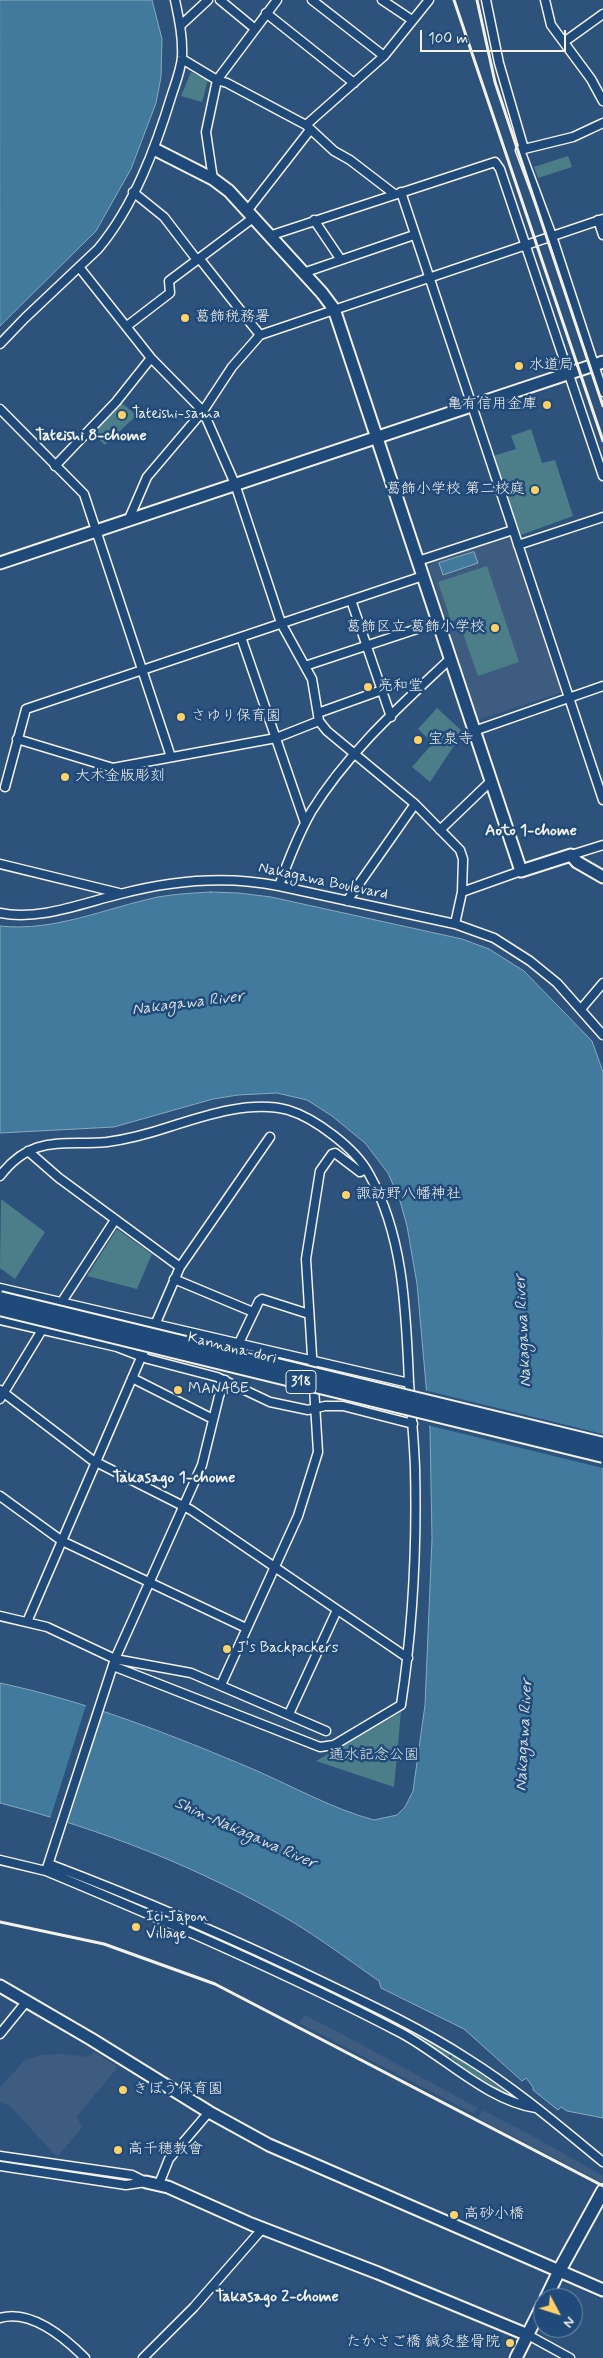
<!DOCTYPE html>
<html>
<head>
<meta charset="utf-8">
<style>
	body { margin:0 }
	#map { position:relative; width:603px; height:2358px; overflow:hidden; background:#2d527c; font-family:Mynerve,sans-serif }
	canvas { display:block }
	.north { position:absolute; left:533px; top:2288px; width:50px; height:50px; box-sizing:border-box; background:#1f4a7a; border:1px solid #748da6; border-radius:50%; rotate:130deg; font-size:14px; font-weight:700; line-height:20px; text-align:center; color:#f4f1e8 }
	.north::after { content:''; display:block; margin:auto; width:18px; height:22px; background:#ffd166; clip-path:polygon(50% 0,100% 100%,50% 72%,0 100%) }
	.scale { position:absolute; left:420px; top:30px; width:146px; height:22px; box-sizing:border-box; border:2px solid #f4f1e8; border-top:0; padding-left:6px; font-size:15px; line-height:18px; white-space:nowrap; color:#f4f1e8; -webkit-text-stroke:4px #1f4a7a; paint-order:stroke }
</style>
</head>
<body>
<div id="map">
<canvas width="603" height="2358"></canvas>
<div class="north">N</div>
<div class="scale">100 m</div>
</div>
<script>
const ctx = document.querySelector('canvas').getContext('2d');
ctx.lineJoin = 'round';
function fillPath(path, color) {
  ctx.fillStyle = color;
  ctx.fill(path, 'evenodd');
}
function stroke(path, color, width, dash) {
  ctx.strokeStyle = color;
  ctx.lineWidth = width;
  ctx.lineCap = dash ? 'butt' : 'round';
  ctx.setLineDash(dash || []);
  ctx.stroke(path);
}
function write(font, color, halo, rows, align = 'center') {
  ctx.font = font + ' Mynerve,"Klee One",sans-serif';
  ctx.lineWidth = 5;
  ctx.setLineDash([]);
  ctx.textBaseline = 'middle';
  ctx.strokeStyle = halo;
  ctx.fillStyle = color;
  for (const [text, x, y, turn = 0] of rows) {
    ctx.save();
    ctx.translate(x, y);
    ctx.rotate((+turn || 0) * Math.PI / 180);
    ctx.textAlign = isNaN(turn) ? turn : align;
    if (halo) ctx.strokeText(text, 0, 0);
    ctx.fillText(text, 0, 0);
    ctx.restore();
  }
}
const built = new Path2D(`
	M507 536 511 540 562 689 559 693 481 719 478 718 429 567 432 561Z
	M305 2015 338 2032 478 2108 474 2114 299 2023Z
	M95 2052 118 2067 77 2116 82 2128 57 2157 11 2107 0 2101V2087L25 2060 40 2055 63 2054 89 2057Z
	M482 2110 529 2134 603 2176V2183L478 2118Z`);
const green = new Path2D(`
	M191 72 208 80 202 102 181 96Z
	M568 156 572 167 538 178 534 167Z
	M120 402 137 415 105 445 92 432Z
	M531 429 542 463 555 460 573 516 521 535 493 456 516 449 511 436Z
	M487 566 519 662 478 676 458 619 451 621 438 582Z
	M437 708 463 732 430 782 412 767 433 743 418 729Z
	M1 1199 45 1232 15 1279 0 1268Z
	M117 1229 152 1254 137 1289 87 1276Z
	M401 1712 394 1787 316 1761Z
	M172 1917 240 1946 322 1986 312 1985 171 1919Z
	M334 1992 383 2016 451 2053 449 2057 443 2053 442 2055 333 1995Z
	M453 2055 522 2103 456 2064 457 2062 451 2058Z
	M0 2157 112 2172 110 2182 0 2166Z`);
const water = new Path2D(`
	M0 0H152L162 39 161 77 156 103 131 169 96 231 0 326Z
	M474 552 478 563 443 575 439 563Z
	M211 892 239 893 271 897 462 939 489 949 524 971 592 1041 603 1072V2118L567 2111 561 2107 558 2110 533 2090V2087L526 2078 522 2081 464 2029 381 1988 379 1981C350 1961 321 1939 291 1921 201 1868 101 1829 0 1803V1683C89 1702 172 1735 255 1770 294 1787 333 1809 374 1820L397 1815 405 1807 413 1791 425 1705 432 1539 430 1430 417 1284 407 1226 400 1201 388 1173 365 1143 332 1116 307 1100 277 1093 238 1095 213 1099 114 1127 0 1133V926C54 932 106 908 158 897 175 894 193 893 211 892Z`);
const pier = new Path2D(`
	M424 1390 603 1434V1468L427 1425Z
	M87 1702 104 1708 67 1825 50 1819Z`);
const street = new Path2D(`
	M220 0 254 28
	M312 0 384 56
	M382 0 412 20
	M486 0 499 63 524 149
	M545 0 551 25 591 79 603 101
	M266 13 354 83
	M181 25 208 0
	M564 42 603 14
	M182 59 217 80 227 83 306 125 334 151 350 160 393 193
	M603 123 573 137 520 150 552 236 603 392
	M306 125 384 56 429 0
	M213 179 206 132 217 80 277 0
	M133 192 164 217 197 260
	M401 192 603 800
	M247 211 310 130
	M314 220 341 260
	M598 220 603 235
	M269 236 495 162 500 169 603 476
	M199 258 260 335
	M79 267 151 358 203 411 235 484 281 623 312 679 319 721 327 731 415 804 460 850 463 859 462 892
	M303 273 414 235
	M127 326 170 293 169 281 253 218
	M0 344 25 318 98 249C134 206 156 147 172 94 176 82 181 69 182 57 183 37 179 19 175 0
	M0 409 84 494 171 757
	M55 466 116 402 151 358
	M128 521 147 477 203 411 232 367 260 335 603 219
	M518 545 603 517
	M418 561 513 530
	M351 600 391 717
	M241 637 305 823
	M305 666 438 622
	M318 713 382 690
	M474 731 603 686
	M17 739 113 768 276 738 319 721
	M5 787 26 709 423 576
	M440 830 491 781
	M571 855 603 845
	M0 864 119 893
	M279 886C288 861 298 835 311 812 347 753 400 706 450 659
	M347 901 415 804
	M0 913C39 921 83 903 120 894 173 880 225 875 279 886L455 924 494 938 530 961 557 983 603 1035
	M455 924 462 892 521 871
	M581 1009 603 983
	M0 1176C32 1134 62 1146 107 1142 130 1139 151 1133 172 1126 206 1115 252 1100 288 1110 315 1118 356 1149 369 1174 404 1236 406 1313 409 1382 411 1411 414 1439 415 1468 417 1547 413 1626 401 1705L334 1745 320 1747 113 1666
	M180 1267 270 1137
	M174 1279 253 1312
	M0 1288 409 1383
	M61 1303 115 1220
	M0 1320 117 1347 148 1359 217 1377 270 1402 308 1410 325 1406H343L413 1424
	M239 1343 259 1301 262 1299 309 1314
	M132 1378 213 1419
	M225 1380 219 1396 202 1465 115 1659 46 1871C166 1921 286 1973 401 2033 444 2056 488 2101 536 2108
	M0 1390 92 1460 191 1510 408 1658
	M0 1399 42 1330
	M0 1496 62 1541 246 1628
	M0 1616 47 1627 115 1659 191 1673 326 1731
	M27 1622 180 1267 59 1178 28 1151
	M221 1685 298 1516 318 1452 306 1259 320 1171 332 1154 335 1153 360 1172 366 1169
	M289 1714 337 1610
	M0 1860 46 1871
	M49 1864C144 1900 236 1940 327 1984 375 2007 423 2030 468 2059 516 2089 559 2126 603 2162
	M0 2034 26 2002
	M0 2156 132 2175 146 2182
	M0 2166 126 2185 146 2182
	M159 2184 169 2159 209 2112
	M0 2318C31 2309 64 2337 85 2358
	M528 2335 570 2358
	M143 2358 194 2307 263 2228`);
const secondary = new Path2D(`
	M156 150 213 179 229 191 322 293 334 309 521 871 571 855 577 862 603 877
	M0 563 603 362
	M0 1986 91 2039 209 2112 269 2145 603 2290
	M146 2182 168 2187 251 2224 378 2273 528 2335
	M546 2298 559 2271
	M516 2358 543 2304`);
const primary = new Path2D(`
	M559 2271 603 2191`);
const rail = new Path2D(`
	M454 0 603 441
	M477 0 495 82 603 406
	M0 1922 104 1944 215 1984 603 2186`);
const primaryBridge = new Path2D(`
	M0 1298 603 1444
	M0 1309 603 1456`);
const markers = [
	[185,318,5,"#ffd166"],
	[519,366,5,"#ffd166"],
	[547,405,5,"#ffd166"],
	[122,415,5,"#ffd166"],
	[535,490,5,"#ffd166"],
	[495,628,5,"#ffd166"],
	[368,687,5,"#ffd166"],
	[181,717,5,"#ffd166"],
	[418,740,5,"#ffd166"],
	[65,777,5,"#ffd166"],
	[346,1195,5,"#ffd166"],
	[178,1390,5,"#ffd166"],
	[227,1649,5,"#ffd166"],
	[136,1927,5,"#ffd166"],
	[123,2090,5,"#ffd166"],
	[118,2150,5,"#ffd166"],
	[454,2215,5,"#ffd166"],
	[510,2343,5,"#ffd166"]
];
const shields = [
	[301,1382,30]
];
const shieldNames = [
	["318",301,1382]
];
const poiNames = [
	["葛飾税務署",195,318],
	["水道局",529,366],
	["亀有信用金庫",537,405,"right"],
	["Tateishi-sama",132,415],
	["葛飾小学校 第二校庭",525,490,"right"],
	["葛飾区立 葛飾小学校",485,628,"right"],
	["亮和堂",378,687],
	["さゆり保育園",191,717],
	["宝泉寺",428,740],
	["大木金版彫刻",75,777],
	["諏訪野八幡神社",356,1195],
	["MANABE",188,1390],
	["J's Backpackers",237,1649],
	["Ici Japon",146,1918],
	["Village",146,1935],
	["きぼう保育園",133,2090],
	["高千穂教會",128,2150],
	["高砂小橋",464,2215],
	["たかさご橋 鍼灸整骨院",500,2343,"right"]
];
const streetNames = [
	["Nakagawa Boulevard",323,882,12],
	["Kannana-dori",232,1349,14]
];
const parkNames = [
	["通水記念公園",374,1756]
];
const neighbourhoodNames = [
	["Tateishi 8-chome",91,437],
	["Aoto 1-chome",531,832],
	["Takasago 1-chome",174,1479],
	["Takasago 2-chome",277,2298]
];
const waterNames = [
	["Nakagawa River",188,1004,-7],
	["Nakagawa River",524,1331,-93],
	["Nakagawa River",525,1735,-87],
	["Shin-Nakagawa River",245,1834,24]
];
fillPath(built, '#3e5c7f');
fillPath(green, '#4c7e8a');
fillPath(water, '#427a9d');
stroke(water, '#89aabb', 1);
fillPath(pier, '#2d527c');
stroke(street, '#f4f1e8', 11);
stroke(secondary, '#f4f1e8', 15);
stroke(primary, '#f4f1e8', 16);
stroke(street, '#1f4a7a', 8);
stroke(secondary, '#1f4a7a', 11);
stroke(primary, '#1f4a7a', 12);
stroke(rail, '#f4f1e8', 3);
stroke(primaryBridge, '#f4f1e8', 16, []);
stroke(primaryBridge, '#1f4a7a', 12);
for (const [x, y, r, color] of markers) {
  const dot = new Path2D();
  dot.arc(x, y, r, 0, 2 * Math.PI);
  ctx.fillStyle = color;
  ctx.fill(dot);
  stroke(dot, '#1f4a7a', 2);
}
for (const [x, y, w] of shields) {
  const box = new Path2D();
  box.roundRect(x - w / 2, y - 11.5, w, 23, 4);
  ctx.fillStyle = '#1f4a7a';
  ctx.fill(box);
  stroke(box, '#f4f1e8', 1);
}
write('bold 14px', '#f4f1e8', null, shieldNames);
write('15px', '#f4f1e8', '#1f4a7a', poiNames, 'left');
write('15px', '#f4f1e8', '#1f4a7a', streetNames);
write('15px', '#dbe0da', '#1f4a7a', parkNames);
write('bold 16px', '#f4f1e8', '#1f4a7a', neighbourhoodNames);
write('italic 16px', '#d9dfdd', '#1f4a7a', waterNames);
</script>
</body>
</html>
